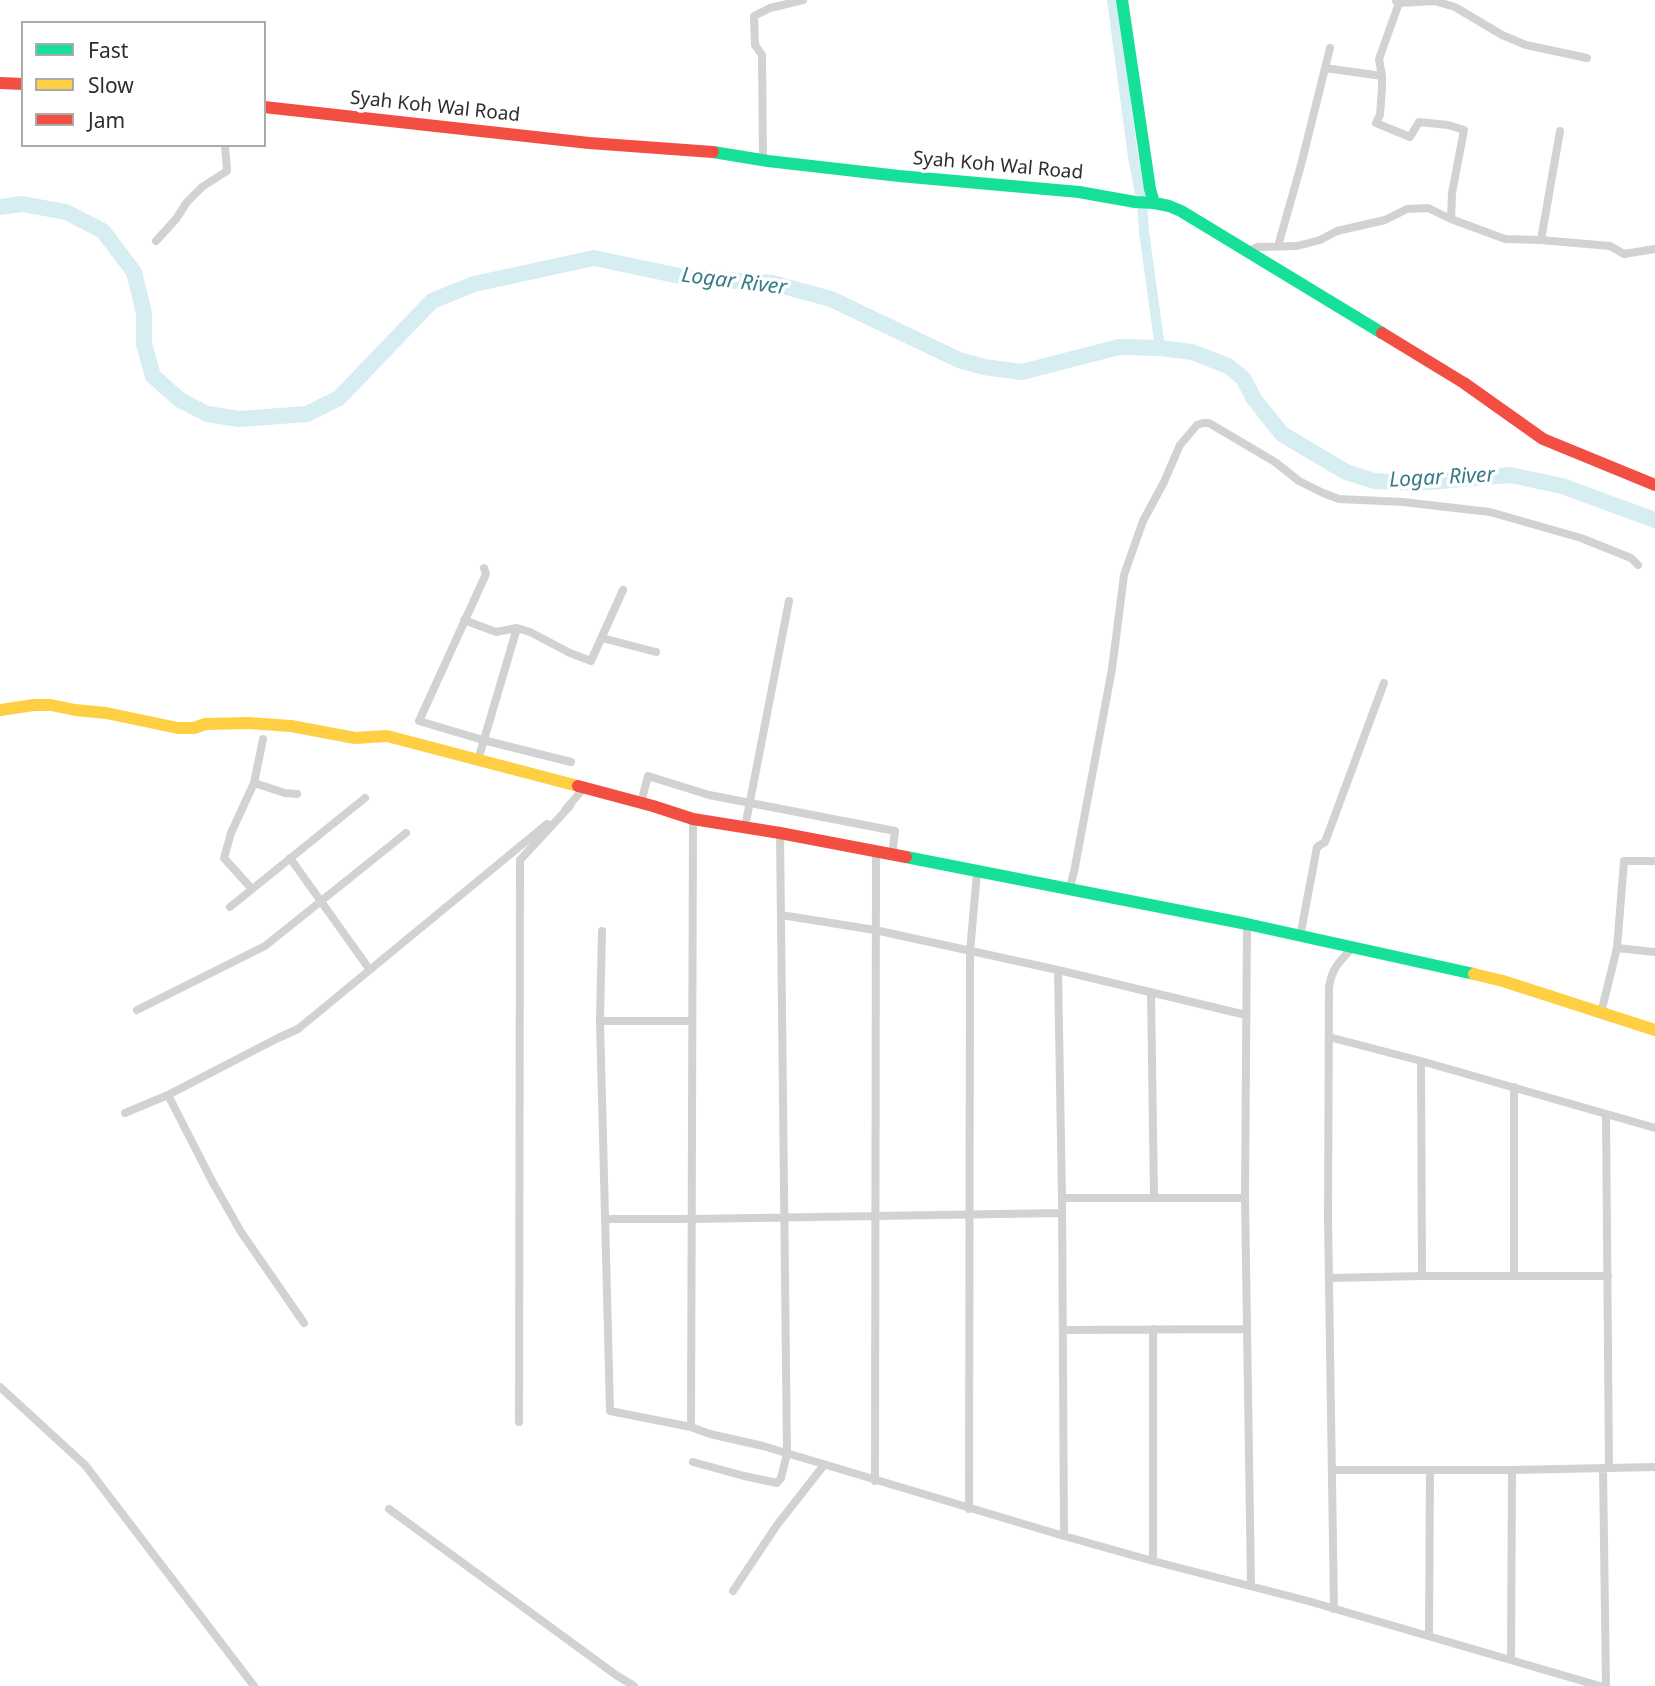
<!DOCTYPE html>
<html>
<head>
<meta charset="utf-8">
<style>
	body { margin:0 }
	#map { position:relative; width:1655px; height:1686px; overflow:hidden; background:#fff; font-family:"Noto Sans",sans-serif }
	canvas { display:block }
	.legend { position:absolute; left:21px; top:21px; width:245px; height:126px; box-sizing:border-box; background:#fff; border:2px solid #ababab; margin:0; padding:9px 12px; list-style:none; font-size:21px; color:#2d2d2d }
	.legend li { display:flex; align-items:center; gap:14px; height:35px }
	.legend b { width:35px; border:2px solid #ababab }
</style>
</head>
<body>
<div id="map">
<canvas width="1655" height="1686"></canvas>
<ul class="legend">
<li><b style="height:9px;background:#16e098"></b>Fast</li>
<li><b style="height:9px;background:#ffcf43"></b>Slow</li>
<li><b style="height:9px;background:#f24e42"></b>Jam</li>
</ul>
</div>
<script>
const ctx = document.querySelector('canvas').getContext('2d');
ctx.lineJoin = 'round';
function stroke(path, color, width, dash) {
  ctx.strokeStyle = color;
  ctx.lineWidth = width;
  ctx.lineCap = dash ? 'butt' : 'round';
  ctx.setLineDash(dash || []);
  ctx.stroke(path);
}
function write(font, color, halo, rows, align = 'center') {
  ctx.font = font + ' "Noto Sans",sans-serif';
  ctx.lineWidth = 7;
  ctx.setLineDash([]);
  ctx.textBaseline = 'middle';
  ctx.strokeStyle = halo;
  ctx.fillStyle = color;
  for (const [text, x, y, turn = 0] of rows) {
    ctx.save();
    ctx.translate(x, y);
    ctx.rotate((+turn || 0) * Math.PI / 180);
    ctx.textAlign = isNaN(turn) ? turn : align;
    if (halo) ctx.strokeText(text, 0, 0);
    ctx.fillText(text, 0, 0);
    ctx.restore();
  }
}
const canal = new Path2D(`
	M1112 0 1133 157 1142 203 1144 232 1160 348`);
const river = new Path2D(`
	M0 207 22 204 66 212 103 231 134 272 144 313V344L153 376 180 400 207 414 239 419 307 414 339 398 432 301 474 284 594 258 689 278 772 283 831 299 959 360 984 367 1022 372 1119 347 1160 348 1192 352 1228 366 1243 378 1254 399 1282 434 1346 472 1374 481 1416 483 1510 475 1562 486 1655 520`);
const street = new Path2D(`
	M1396 1 1399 3 1434 1 1455 7 1502 35 1526 45 1587 58
	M1399 3 1379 59 1382 76V89L1380 115 1376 123 1410 137 1419 122 1448 125 1464 130 1452 193 1451 219
	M1325 68 1382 76
	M763 160 762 55 755 45 754 16 770 8 803 0
	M1541 240 1560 131
	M156 241 176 219 187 202 202 187 227 171 225 145
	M1278 246 1301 165 1330 48
	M1246 252 1258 247 1297 246 1320 240 1337 231 1385 220 1407 209 1428 208 1451 219 1505 239 1541 240 1610 246 1624 254 1655 249
	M484 568 486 574 419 721 483 740 571 762
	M464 620 496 632 517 628 530 632 570 653 591 661 623 590
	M602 638 656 652
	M478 760 517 628
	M254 783 285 793 297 794
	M641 803 648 776 709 795 895 831 892 855
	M565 810 584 788
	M745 827 789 601
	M290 858 370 970
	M252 889 224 858 231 833 254 783 263 739
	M1069 890 1074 872 1112 669 1124 575 1143 521 1164 482 1180 445 1197 425 1203 423H1209L1275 462 1299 481 1323 493 1339 499 1403 502 1490 512 1581 538 1631 558 1638 565
	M230 907 365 798
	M781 915 875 930 1058 970 1246 1015
	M1247 924 1245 1198 1251 1586
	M602 931 600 1021 610 1411 691 1427 710 1434 763 1446 1064 1536 1153 1561 1308 1601 1600 1686
	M1300 937 1317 847 1325 842 1384 683
	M1617 948 1655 952
	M1058 970 1062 1198 1064 1536
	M1151 992 1154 1198
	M137 1010 265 946 406 833
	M1601 1013 1617 948 1624 861H1655
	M600 1021H692
	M1329 1037 1421 1061 1655 1128
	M1421 1061 1422 1276
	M1514 1087V1276
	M168 1095 212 1181 241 1232 304 1323
	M125 1113 168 1095 276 1039 298 1029 547 824
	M1606 1114 1609 1468
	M1062 1198H1245
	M605 1219H692L1061 1213
	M1329 1278 1422 1276H1608
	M1153 1329V1561
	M1063 1330 1247 1329
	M0 1387 85 1465 254 1686
	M519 1422 520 860 570 806
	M691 1427 693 819
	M693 1462 744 1476 777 1483 781 1478 787 1454 780 833
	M1603 1468 1606 1686
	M1333 1470H1512L1655 1467
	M875 1481 876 852
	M389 1509 616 1675 634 1686
	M969 1509 970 952 977 872
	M733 1591 777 1525 824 1465
	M1334 1609 1328 1218 1329 987C1332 968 1339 962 1352 948
	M1429 1636 1430 1470
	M1511 1660 1512 1470`);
const fast = new Path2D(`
	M1122 0 1150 189 1154 203
	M713 152 768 161 899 176 1079 192 1135 202 1154 203 1169 206 1181 211 1382 333
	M906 857 1247 924 1474 974`);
const slow = new Path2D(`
	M0 710 34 705H51L75 710 106 713 178 728H194L205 724 248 723 291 726 355 738 387 736 578 786
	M1474 974 1503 981 1655 1030`);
const jam = new Path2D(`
	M0 83 23 84
	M264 107 589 143 713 152
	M1382 333 1464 383 1543 439 1655 485
	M578 786 653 806 693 819 780 833 906 857`);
const streetNames = [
	["Syah Koh Wal Road",435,107,6],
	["Syah Koh Wal Road",998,166,5]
];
const waterNames = [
	["Logar River",734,282,7],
	["Logar River",1442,478,-3]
];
stroke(canal, '#d6edf2', 10);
stroke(river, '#d6edf2', 16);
stroke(street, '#d2d2d2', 8);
stroke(fast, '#16e098', 12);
stroke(slow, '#ffcf43', 12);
stroke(jam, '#f24e42', 12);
write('19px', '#2d2d2d', '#fff', streetNames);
write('italic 21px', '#377b8a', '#fff', waterNames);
</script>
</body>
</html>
